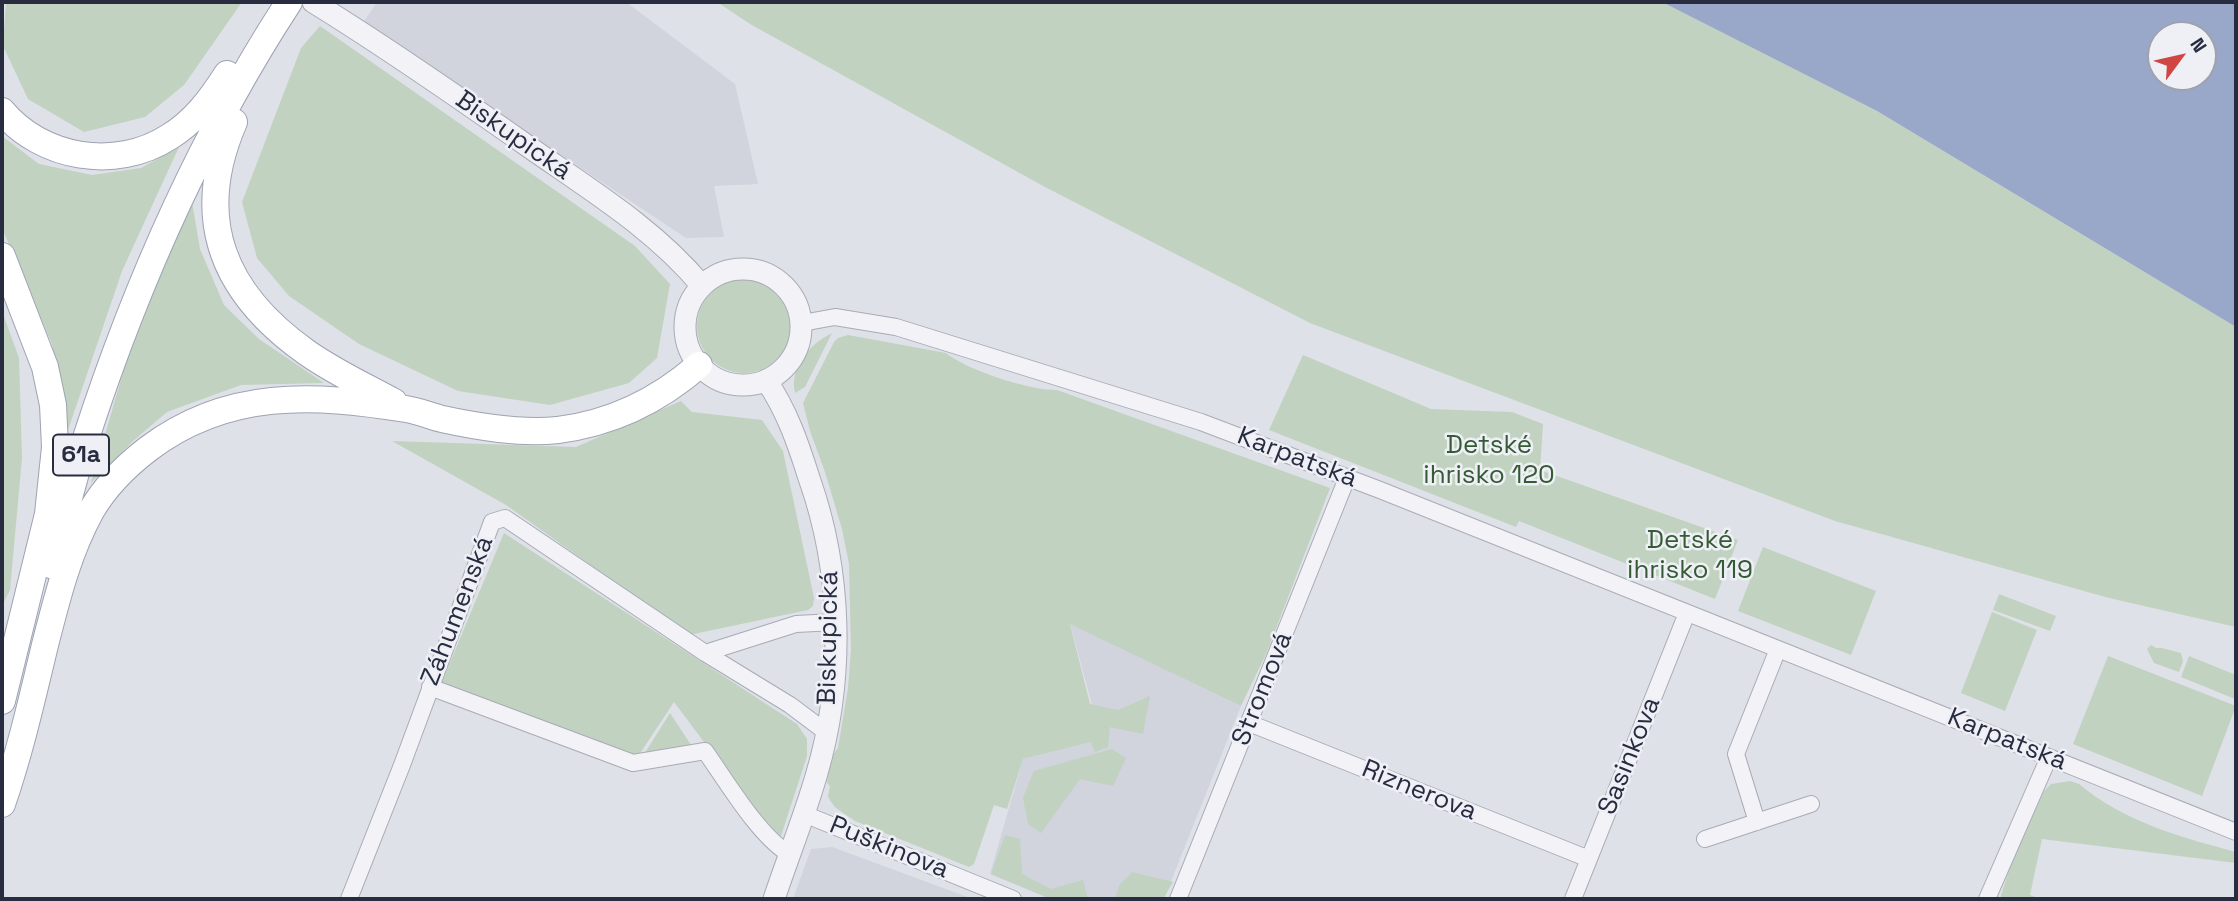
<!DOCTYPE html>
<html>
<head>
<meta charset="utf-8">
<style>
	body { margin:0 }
	#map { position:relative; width:2238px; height:901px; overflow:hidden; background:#dfe1e8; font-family:"Space Grotesk",sans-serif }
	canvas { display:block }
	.frame { position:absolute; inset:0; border:4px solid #282c40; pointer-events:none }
	.north { position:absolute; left:2147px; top:21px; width:70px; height:70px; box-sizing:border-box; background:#eef0f6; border:2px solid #9fa2ad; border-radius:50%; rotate:57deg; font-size:19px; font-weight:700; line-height:28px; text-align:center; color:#282c40 }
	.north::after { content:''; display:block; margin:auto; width:24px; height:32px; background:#cf4642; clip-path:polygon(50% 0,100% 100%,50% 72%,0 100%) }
</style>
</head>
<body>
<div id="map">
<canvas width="2238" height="901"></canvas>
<div class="frame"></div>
<div class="north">N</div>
</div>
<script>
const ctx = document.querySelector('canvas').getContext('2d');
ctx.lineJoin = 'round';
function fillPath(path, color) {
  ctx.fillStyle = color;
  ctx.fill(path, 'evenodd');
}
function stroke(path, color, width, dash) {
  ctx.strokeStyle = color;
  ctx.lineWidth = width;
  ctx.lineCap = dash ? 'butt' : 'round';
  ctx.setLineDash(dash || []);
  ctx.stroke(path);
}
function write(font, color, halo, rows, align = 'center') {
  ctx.font = font + ' "Space Grotesk",sans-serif';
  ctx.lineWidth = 5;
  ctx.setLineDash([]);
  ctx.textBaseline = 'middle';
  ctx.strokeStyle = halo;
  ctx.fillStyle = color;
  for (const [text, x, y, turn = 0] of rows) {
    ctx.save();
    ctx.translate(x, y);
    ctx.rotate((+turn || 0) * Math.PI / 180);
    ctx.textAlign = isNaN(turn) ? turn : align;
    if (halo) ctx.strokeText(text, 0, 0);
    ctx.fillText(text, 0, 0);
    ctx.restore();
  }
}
const built = new Path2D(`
	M377 2H626L735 84 758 184 714 186 724 237 686 238 363 23Z
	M1070 623 1241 706 1164 899H1050L990 874 1023 759 1098 740 1091 701Z
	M832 847 973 899H793L811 849Z`);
const green = new Path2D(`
	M6 2H242L184 85 145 117 84 132 28 99 3 46Z
	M717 2H1662L1877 111 2236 327V627L2109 598 1835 521 1310 323 1045 187 750 24Z
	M320 26 635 246 670 284 657 358 629 383 550 405 458 391 359 344 289 296 257 258 242 202 301 48Z
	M2 136 39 164 92 175 141 168 179 147 122 271 67 433 52 344 2 228Z
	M191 196 200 249 224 305 259 339 324 383 241 385 167 412 133 441 91 483 124 369Z
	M697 326a47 47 0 1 1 94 0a47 47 0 1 1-94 0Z
	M2 311 19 358 22 458 10 590 2 606Z
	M832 333 805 387 795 393C789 366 810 344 832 333Z
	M848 335 946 353C969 371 1028 390 1057 390L1330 488 1267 652 1241 706 1070 624 1090 704 1118 710 1150 696 1143 734 1110 727 1108 747 1095 752 1091 742 1023 759 1007 809 994 805 974 864 969 867 855 821 836 808 831 802 828 796 830 786 827 783 829 760 838 748 848 688 851 650 849 564 842 529 825 472 810 431 803 403 834 342 838 338Z
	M1303 355 1431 409 1512 412 1543 424 1540 470 1738 540 1715 599 1519 521 1516 527 1269 430Z
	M681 401 692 412 762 420 783 451 814 598 813 606 808 610 689 635 506 505 392 441 576 447Z
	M504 533 797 724 807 739V756L779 842 674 702 637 758 441 684Z
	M1763 547 1876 591 1851 655 1738 611Z
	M1999 594 2056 616 2050 631 1993 610Z
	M1992 612 2037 630 2005 711 1961 693Z
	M2151 645 2156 648H2162L2181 653 2183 661 2179 672 2154 663 2147 649Z
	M2108 656 2236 706 2202 796 2073 744Z
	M2189 656 2236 675 2235 699 2181 677Z
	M670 713 693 748 641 759Z
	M1112 749 1126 758 1113 786 1080 779 1041 833 1028 824 1023 798 1034 771Z
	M2070 781 2079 784C2124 822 2181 837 2236 852V863L2042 839 2030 895 2040 899H2000L2011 863 2044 791 2051 784Z
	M1005 835 1020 839 1022 874 1051 889 1083 880 1088 899H1051L991 874Z
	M1132 872 1173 882 1163 899H1115L1119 886Z`);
const water = new Path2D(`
	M1662 2H2236V327L1877 111ZM2161 35H2203V77H2161Z`);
const minor = new Path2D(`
	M802 323 835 317 896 327 1201 422 1380 490 2236 832
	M705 653 796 624 835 622
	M430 687 633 763 705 751C727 782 758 835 789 854
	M1249 723 1589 859
	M804 814 1013 899
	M1757 822 1736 754 1778 649
	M1705 839 1811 804
	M349 899 402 765 492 522 505 518 705 653 790 705 826 732
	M1178 899 1347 478
	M1573 899 1687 613
	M1987 899 2049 757`);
const tertiary = new Path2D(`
	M313 2C386 47 458 97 529 147 589 189 655 229 702 286
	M685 327a58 58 0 1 1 116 0a58 58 0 1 1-116 0Z
	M766 380C787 411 798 443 809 478 842 571 845 677 817 773 805 815 788 857 774 899`);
const primary = new Path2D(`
	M2 111C42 159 116 171 169 137 194 122 211 99 227 74
	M234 122C192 219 223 293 306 352 334 372 365 386 394 402
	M2 256 45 367 53 405 55 447 48 514 2 701
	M51 565C63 523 73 480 86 438 136 284 201 137 289 2
	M2 804C20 752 32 699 45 645 57 598 68 553 91 511 105 487 127 465 148 449 227 389 313 394 406 409 419 411 430 416 442 419 479 427 520 434 558 430 613 423 658 401 699 365`);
const shields = [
	[81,455,56]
];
const shieldNames = [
	["61a",81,455]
];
const streetNames = [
	["Biskupická",513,136,35],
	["Karpatská",1297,458,21],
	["Záhumenská",458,611,-69],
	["Biskupická",829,638,-89],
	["Stromová",1263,689,-68],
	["Karpatská",2007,740,22],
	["Sasinkova",1630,756,-68],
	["Riznerova",1419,791,22],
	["Puškinova",889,848,22]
];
const parkNames = [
	["Detské",1489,446],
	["ihrisko 120",1489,476],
	["Detské",1690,541],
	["ihrisko 119",1690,571]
];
fillPath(built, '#d1d3dd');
fillPath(green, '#c1d2c0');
fillPath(water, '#99a8c9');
stroke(minor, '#a8abb6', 18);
stroke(tertiary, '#a8abb6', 23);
stroke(primary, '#9ea3b4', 28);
stroke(minor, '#f2f2f7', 16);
stroke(tertiary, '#f2f2f7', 21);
stroke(primary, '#fff', 26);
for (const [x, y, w] of shields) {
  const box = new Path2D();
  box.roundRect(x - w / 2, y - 20.5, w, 41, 5);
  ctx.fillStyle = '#eef0f6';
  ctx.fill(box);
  stroke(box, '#282c40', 2);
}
write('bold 24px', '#282c40', null, shieldNames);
write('26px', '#282c40', '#eef0f6', streetNames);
write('26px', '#355b35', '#eef0f6', parkNames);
</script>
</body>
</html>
